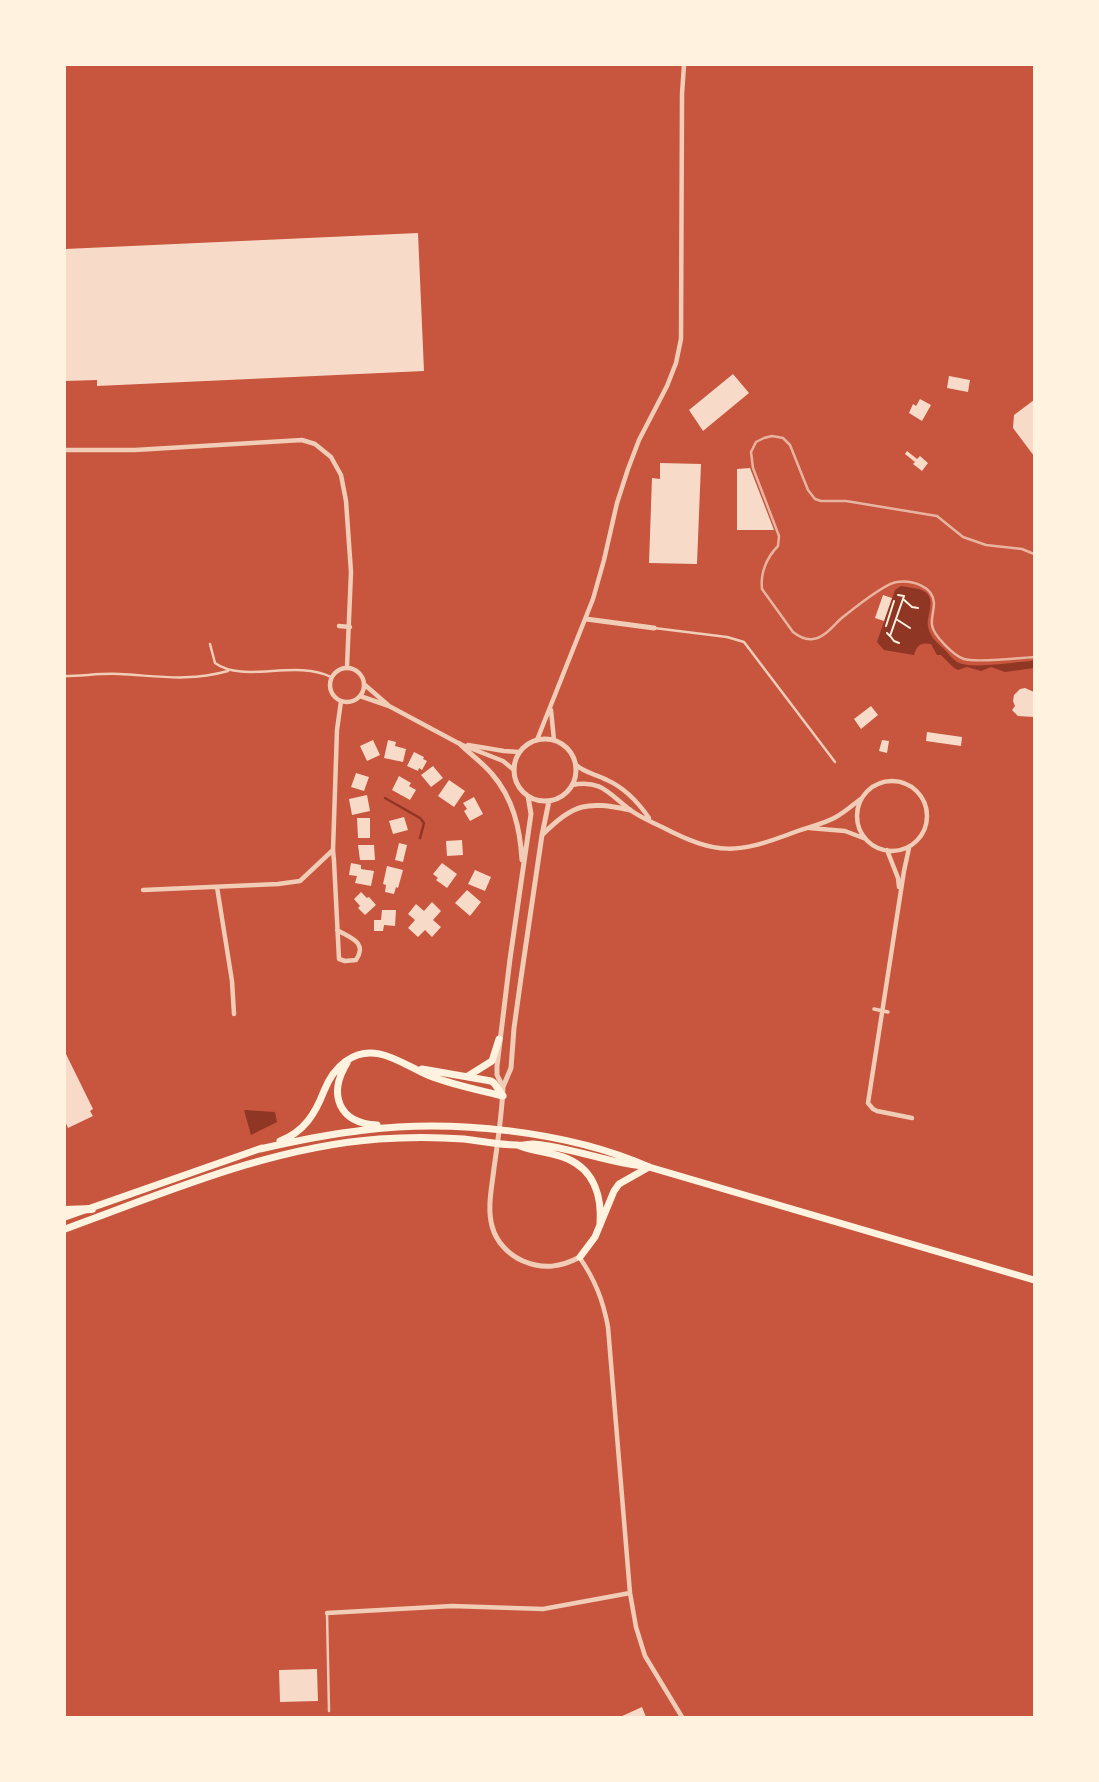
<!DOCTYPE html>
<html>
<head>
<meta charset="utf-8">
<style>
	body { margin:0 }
	#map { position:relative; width:1099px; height:1782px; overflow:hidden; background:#c8553d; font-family:"Source Serif 4",serif }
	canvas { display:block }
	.frame { position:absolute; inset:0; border:66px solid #fff3e0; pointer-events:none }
</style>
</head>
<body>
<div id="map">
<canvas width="1099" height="1782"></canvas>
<div class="frame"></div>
</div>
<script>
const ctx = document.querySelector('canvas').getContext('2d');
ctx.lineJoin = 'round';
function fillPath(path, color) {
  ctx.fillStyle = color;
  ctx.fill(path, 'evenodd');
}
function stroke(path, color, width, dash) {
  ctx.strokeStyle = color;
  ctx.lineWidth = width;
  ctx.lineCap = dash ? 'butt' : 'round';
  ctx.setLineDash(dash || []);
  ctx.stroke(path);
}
const water = new Path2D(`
	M901 586C917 589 934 588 930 609 929 615 927 621 928 626 929 635 936 642 943 648 948 653 953 660 959 663 973 669 1014 662 1031 661L1034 660V652V668L1005 672 991 667 981 671 967 667 958 670 954 668 941 655H937L931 644C921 642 917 645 914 655L884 650 877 642 895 590Z
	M244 1110 275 1112 277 1122 251 1135Z`);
const stream = new Path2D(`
	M385 798 420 818 424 823 420 838`);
const building = new Path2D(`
	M418 233 424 371 97 386V380L65 381V249Z
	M733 374 749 393 703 431 689 410Z
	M949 376 970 380 968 392 947 388Z
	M920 399 931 405 922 421 909 413 913 404 916 406Z
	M1034 400V456L1013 428 1014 415Z
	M907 451 917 459 920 456 928 463 922 471 913 464 915 462 905 454Z
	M660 463 701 464 697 564 649 563 652 478 660 479Z
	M750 468 774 530H737V469Z
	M883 595 892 598 884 621 875 618Z
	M1025 688 1034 692V717L1018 716 1012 710 1015 706 1013 701 1014 695 1020 689Z
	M871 706 878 715 861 729 854 719Z
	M927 732 962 737 961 746 926 741Z
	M373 740 380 755 367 761 360 746Z
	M388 740 396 742 395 746 406 749 403 762 384 758Z
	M882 740 889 741 887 753 879 751Z
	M414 752 424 757 423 759 427 761 422 770 419 768 418 771 407 766Z
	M433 766 443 778 431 787 421 775Z
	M356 773 369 777 364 791 351 787Z
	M399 776 411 783 409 786 416 790 410 800 392 790Z
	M449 780 465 791 454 807 438 796Z
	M367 795 370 811 352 815 349 799Z
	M474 797 483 814 470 821 464 811 467 809 463 803Z
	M404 817 408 830 393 834 389 821Z
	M357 818H370V838H358Z
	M462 840 463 855 447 856 446 841Z
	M399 843 407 845 403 862 395 860Z
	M358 845H374L375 860H360Z
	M351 863 361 865V869L374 871 371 886 355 883 357 876 349 875Z
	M442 863 457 874 447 888 436 880 438 878 433 874Z
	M387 866 403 870 398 888 396 887 394 894 385 892 386 885 383 884Z
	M475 870 491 877 485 891 468 884Z
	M467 890 481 902 470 916 455 903Z
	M361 892 367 898 369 897 376 905 365 915 358 908 360 906 354 899Z
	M432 902 441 911 433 920 441 927 432 937 425 930 418 937 408 928 415 920 408 914 416 904 424 911Z
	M382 910H396L395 926 384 925 383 931H374V920H381Z
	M65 1052 93 1109 90 1111 93 1116 68 1128 65 1121Z
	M317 1669 318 1701 280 1702 279 1670Z
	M642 1707 646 1717H620Z`);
const path = new Path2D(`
	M898 595 904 596 903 599 912 607 918 608
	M896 619 910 628
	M886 626 894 601
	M887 633 890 636 903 599
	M891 637 894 641 899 643`);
const service = new Path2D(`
	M654 628 727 637 744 642 835 762
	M210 644 215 663C244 684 295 659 331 677
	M65 676C83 676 101 673 119 674 159 676 188 682 228 671
	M327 1613 329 1711`);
const pedestrian = new Path2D(`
	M874 1009 888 1012`);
const minor = new Path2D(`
	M65 450H135L302 440 315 444 331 457 341 475 346 501 351 572 347 667
	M339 626 350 627
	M330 685a17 17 0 1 1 34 0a17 17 0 1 1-34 0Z
	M365 685 388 705
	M360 696 389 706 460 744 503 761 514 770
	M551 710 554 740
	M537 740 593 599 604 560 617 503 628 469 639 440 667 386 676 363 681 339 682 94 684 65
	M468 745 504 751 519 752
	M576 765C585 773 596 774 607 780 625 788 638 802 649 818
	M857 816a35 35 0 1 1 70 0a35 35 0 1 1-70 0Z
	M572 785C601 779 609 794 629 809 638 816 651 822 662 827 718 856 737 854 795 832 808 827 824 824 836 817 845 812 854 804 862 798
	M809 828 845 831 866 839
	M909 848 904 871 868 1103 873 1109 877 1111 912 1118
	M333 850 334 861 339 959 345 961 356 960C368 942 350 938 337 930
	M887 850 898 878 899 887
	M217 887 232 981 234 1014
	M143 890 278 884 300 881 333 850 337 730 341 701
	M580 1258C595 1280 603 1300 608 1327L630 1593 636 1627 645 1656 682 1717
	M327 1613 452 1606 543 1609 630 1593`);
const tertiary = new Path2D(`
	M586 619 654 628
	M514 770a31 31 0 1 1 62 0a31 31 0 1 1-62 0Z
	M460 744C470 754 483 763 492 774 513 798 520 828 522 860
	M528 796 531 814 510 959 497 1066V1075L503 1087C502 1114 498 1141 494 1168 492 1187 487 1207 492 1226 496 1242 509 1255 523 1261 544 1270 561 1267 580 1257
	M542 835C575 803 586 801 630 810
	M503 1087 511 1068 514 1028 521 978 542 835 549 801`);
const primary = new Path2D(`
	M347 1063C328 1094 338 1123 377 1125
	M422 1069 491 1081 494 1083 503 1096
	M468 1076 492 1061 499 1039
	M280 1141C304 1132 315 1114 324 1091 329 1078 335 1069 346 1061 375 1040 403 1065 430 1076 453 1085 479 1090 503 1096
	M520 1146C535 1152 553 1152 568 1159 595 1171 602 1198 600 1225
	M260 1149C295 1141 330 1134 365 1130 453 1119 568 1131 649 1167L1034 1280
	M65 1217 262 1148
	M65 1229C167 1192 270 1147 379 1139 407 1137 436 1137 464 1139 482 1141 499 1145 517 1145 522 1146 527 1144 533 1144 570 1147 605 1162 642 1166
	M580 1257 595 1237 614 1191 619 1184 649 1167`);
const motorway = new Path2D(`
	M65 1210 92 1209`);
const rail = new Path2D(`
	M1034 554 1022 549 986 545 963 537 937 516 846 501H821L815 499 808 490 790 445 783 438 772 436 764 438 756 442 751 452 753 468 779 536 778 546C767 557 760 573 762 589L793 632C798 636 806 640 813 639 825 638 834 624 843 617 853 609 886 583 897 582 912 580 933 586 934 603 934 611 931 618 932 625 933 635 954 656 964 659 977 663 1019 658 1034 657`);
fillPath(water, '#8f3625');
stroke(stream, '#8f3625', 2.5);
fillPath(building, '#f7dbc8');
stroke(path, '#fff3e0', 2);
stroke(service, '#f1ccb7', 2.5);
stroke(pedestrian, '#f1ccb7', 3.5);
stroke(minor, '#f1ccb7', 4.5);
stroke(tertiary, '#f1ccb7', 5);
stroke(primary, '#fff3e0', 7);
stroke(motorway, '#fff3e0', 8);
stroke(rail, '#e9b49f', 2.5);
</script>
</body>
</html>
